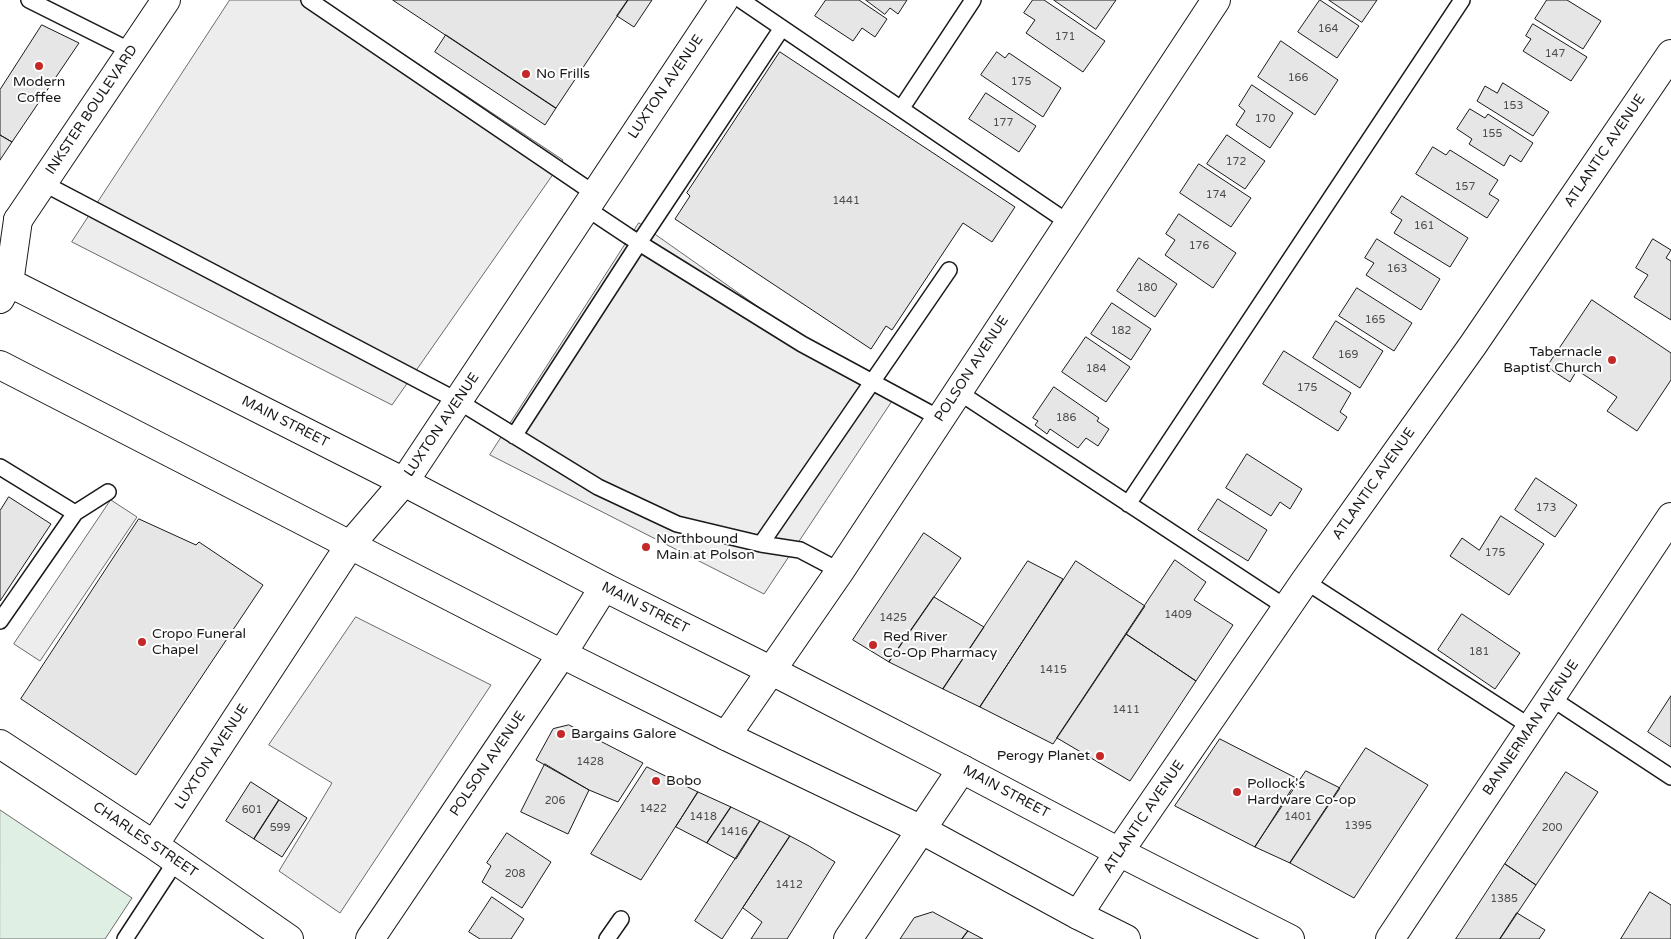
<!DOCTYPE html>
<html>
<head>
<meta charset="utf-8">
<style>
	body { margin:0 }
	canvas { display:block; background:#fff }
</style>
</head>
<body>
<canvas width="1671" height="939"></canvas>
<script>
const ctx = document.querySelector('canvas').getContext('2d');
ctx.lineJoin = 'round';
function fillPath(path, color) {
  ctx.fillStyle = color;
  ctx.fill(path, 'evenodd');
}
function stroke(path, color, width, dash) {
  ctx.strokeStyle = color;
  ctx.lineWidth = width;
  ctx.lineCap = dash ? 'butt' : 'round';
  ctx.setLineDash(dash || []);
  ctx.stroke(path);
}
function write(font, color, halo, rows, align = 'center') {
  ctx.font = font + ' "Varela Round",sans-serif';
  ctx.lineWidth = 4;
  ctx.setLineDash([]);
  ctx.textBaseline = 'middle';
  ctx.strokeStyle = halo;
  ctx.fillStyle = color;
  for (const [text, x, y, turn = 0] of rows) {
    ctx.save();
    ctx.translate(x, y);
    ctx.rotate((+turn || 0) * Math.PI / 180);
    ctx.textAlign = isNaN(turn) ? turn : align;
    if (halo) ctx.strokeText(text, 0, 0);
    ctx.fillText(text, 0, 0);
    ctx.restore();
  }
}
const green = new Path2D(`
	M0 810 132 898 105 939H0Z`);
const parking = new Path2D(`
	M230 0H322L563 160 392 405 72 242Z
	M639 223 892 401 764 594 490 455Z
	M111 500 137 517 40 661 14 644Z
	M356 617 491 685 340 913 279 871 332 783 269 745Z`);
const building = new Path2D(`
	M393 0H628L556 108Z
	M628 0H652L634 27 617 16Z
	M826 0H859L887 19 875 37 862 28 853 41 815 16Z
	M866 0H907L898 14 890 8 885 14Z
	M1033 0H1044L1105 41 1083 72 1026 33 1035 20 1024 13Z
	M1054 0H1116L1096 29Z
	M1320 0 1359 26 1337 58 1298 32Z
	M1329 0H1377L1362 22Z
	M1547 0H1567L1601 21 1583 49 1535 19Z
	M1533 24 1587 57 1571 81 1523 51 1531 39 1526 36Z
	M42 25 79 43 12 142 0 135V90Z
	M446 35 556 108 545 125 435 52Z
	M1281 41 1338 80 1315 115 1258 77Z
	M780 52 1015 207 992 242 963 223 892 330 886 326 871 349 675 219 690 196 687 193Z
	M997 52 1005 58 1009 53 1061 88 1043 117 981 75Z
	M1503 83 1549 112 1533 136 1477 101 1485 86 1497 93Z
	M1252 85 1293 113 1270 148 1236 125 1245 111 1239 106Z
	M986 93 1036 126 1019 152 969 119Z
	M1470 109 1485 118 1488 114 1533 143 1521 162 1510 155 1504 166 1469 144 1472 139 1457 129Z
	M0 135 12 142 0 160Z
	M1227 135 1265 161 1245 189 1207 164Z
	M1433 147 1446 155 1450 150 1498 180 1489 194 1499 200 1487 218 1416 174Z
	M1199 164 1251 198 1231 227 1180 193Z
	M1402 196 1468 238 1450 267 1394 233 1402 220 1391 213Z
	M1179 214 1236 253 1213 288 1165 255 1175 240 1166 234Z
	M1377 239 1440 279 1421 310 1366 275 1374 263 1365 258Z
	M1653 239 1671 250 1666 258 1671 261V320L1634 297 1648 275 1636 268Z
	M1139 258 1177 284 1155 317 1117 291Z
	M1357 288 1412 323 1394 351 1339 316Z
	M1592 300 1671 353V380L1637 431 1607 411 1617 397 1577 370 1570 382 1547 367Z
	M1112 303 1151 329 1131 360 1091 334Z
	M1336 321 1383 351 1360 388 1313 358Z
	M1086 337 1130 367 1106 402 1062 372Z
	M1284 351 1351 393 1340 412 1347 417 1338 431 1263 384Z
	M1054 387 1099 418 1097 421 1109 429 1098 446 1086 438 1078 448 1050 429 1047 434 1035 425 1038 421 1033 418Z
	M1247 454 1302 489 1290 509 1280 502 1271 516 1226 488Z
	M1536 478 1577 505 1555 537 1515 510Z
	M9 497 51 524 0 601V511Z
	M1218 499 1267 530 1248 561 1198 530Z
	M1501 516 1544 544 1509 595 1450 556 1462 538 1479 550Z
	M139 519 196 545 199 542 263 585 136 775 21 699Z
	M924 533 961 558 889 662 853 640Z
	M1175 560 1206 582 1194 600 1233 625 1196 681 1126 634Z
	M1028 561 1063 579 980 707 943 689Z
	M1076 561 1145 606 1053 744 980 707Z
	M934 597 984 627 943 689 889 662Z
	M1462 614 1520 653 1495 689 1438 650Z
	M1126 634 1196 681 1130 781 1057 738Z
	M1671 696V747L1648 732Z
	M569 725 643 763 618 802 589 790 536 760 553 729Z
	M1220 739 1298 779 1255 847 1175 806Z
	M1366 748 1428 785 1354 898 1290 863Z
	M545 764 589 790 568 834 521 812Z
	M647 767 698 792 641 880 591 854Z
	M1306 771 1340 788 1290 863 1255 847Z
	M1566 772 1598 792 1536 885 1505 864Z
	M251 782 279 800 254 839 226 821Z
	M698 792 731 807 707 843 676 827Z
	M279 800 307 818 282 857 254 839Z
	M731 807 760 821 736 859 707 843Z
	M760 821 790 836 722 939 695 921Z
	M507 833 551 862 522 908 482 882 491 866 487 863Z
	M790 836 809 846 835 862 787 939H751L762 922 743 908Z
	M1505 864 1536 885 1500 939H1456Z
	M1650 892 1671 905V939H1621Z
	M492 897 524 919 511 939H480L469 932Z
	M933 912 968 931 962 939H900L914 918Z
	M1517 913 1545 930 1539 939H1500Z
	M968 931 983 939H962Z`);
const service = new Path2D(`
	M29 0 131 51
	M309 0 595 194
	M741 0 1069 223
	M901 109 973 0
	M43 183 458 401 598 487 677 524 761 544 800 550 840 571
	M586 208 628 236 802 344 939 418
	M957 391 1287 608
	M514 436 639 243 782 28
	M0 467 75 513
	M1128 504 1462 0
	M761 544 949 270
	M1305 581 1531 727
	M0 621 75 513 108 492
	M1551 698 1671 777
	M125 939 176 861
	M607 939 621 919`);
const minor = new Path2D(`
	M18 220 166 0
	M726 736 840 571 1216 0
	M0 744 154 845 289 939
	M154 845 350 545 404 482 724 0
	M1078 915 1119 852 1305 581 1473 345 1671 54
	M370 939 562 654 604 587
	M848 939 962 769
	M1390 939 1671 517`);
const secondary = new Path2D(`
	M0 299 9 283 18 220`);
const primary = new Path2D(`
	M0 278 404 482 604 587 772 671 962 769 1119 852 1290 939
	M0 365 562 654 726 736 922 830 1078 915 1126 939`);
const markers = [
	[39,66,5,"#c62828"],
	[526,74,5,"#c62828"],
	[1612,360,5,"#c62828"],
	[646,547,5,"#c62828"],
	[142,642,5,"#c62828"],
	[873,645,5,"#c62828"],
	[561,734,5,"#c62828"],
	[1100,756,5,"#c62828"],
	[656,781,5,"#c62828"],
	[1237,792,5,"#c62828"]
];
const numberNames = [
	["164",1328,29],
	["171",1065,37],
	["147",1555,54],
	["166",1298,78],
	["175",1021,82],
	["153",1513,106],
	["170",1265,119],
	["177",1003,123],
	["155",1492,134],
	["172",1236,162],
	["157",1465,187],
	["174",1216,195],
	["1441",846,201],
	["161",1424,226],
	["176",1199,246],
	["163",1397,269],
	["180",1147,288],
	["165",1375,320],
	["182",1121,331],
	["169",1348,355],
	["184",1096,369],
	["175",1307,388],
	["186",1066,418],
	["173",1546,508],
	["175",1495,553],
	["1409",1178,615],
	["1425",893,618],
	["181",1479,652],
	["1415",1053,670],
	["1411",1126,710],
	["1428",590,762],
	["206",555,801],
	["1422",653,809],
	["601",252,810],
	["1418",703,817],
	["1401",1298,817],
	["1395",1358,826],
	["599",280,828],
	["200",1552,828],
	["1416",734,832],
	["208",515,874],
	["1412",789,885],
	["1385",1504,899]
];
const poiNames = [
	["No Frills",536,74],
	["Modern",39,82,"center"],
	["Coffee",39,98,"center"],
	["Tabernacle",1602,352,"right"],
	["Baptist Church",1602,368,"right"],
	["Northbound",656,539],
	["Main at Polson",656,555],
	["Cropo Funeral",152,634],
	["Chapel",152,650],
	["Red River",883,637],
	["Co-Op Pharmacy",883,653],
	["Bargains Galore",571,734],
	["Perogy Planet",1090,756,"right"],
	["Bobo",666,781],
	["Pollock's",1247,784],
	["Hardware Co-op",1247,800]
];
const streetNames = [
	["LUXTON AVENUE",666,87,-56],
	["INKSTER BOULEVARD",92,110,-56],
	["ATLANTIC AVENUE",1605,151,-56],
	["POLSON AVENUE",972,369,-57],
	["MAIN STREET",285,422,27],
	["LUXTON AVENUE",442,425,-56],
	["ATLANTIC AVENUE",1374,484,-55],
	["MAIN STREET",645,608,27],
	["BANNERMAN AVENUE",1531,728,-56],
	["LUXTON AVENUE",212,757,-57],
	["POLSON AVENUE",488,764,-56],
	["MAIN STREET",1006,792,28],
	["ATLANTIC AVENUE",1144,817,-56],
	["CHARLES STREET",145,840,34]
];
fillPath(green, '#e0efe3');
stroke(green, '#6a6a6a', 1);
fillPath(parking, '#ededed');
stroke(parking, '#6a6a6a', 1);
fillPath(building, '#e6e6e6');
stroke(building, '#1a1a1a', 1);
stroke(service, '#1a1a1a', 18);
stroke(minor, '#1a1a1a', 30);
stroke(secondary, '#1a1a1a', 30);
stroke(primary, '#1a1a1a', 30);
stroke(service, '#fff', 15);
stroke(minor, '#fff', 28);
stroke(secondary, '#fff', 28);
stroke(primary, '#fff', 28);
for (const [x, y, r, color] of markers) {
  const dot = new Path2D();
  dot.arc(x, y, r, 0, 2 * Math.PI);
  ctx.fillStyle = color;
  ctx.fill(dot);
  stroke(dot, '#fff', 2);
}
write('11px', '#4d4d4d', null, numberNames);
write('14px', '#1a1a1a', '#fff', poiNames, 'left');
write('14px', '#1a1a1a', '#fff', streetNames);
</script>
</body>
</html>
